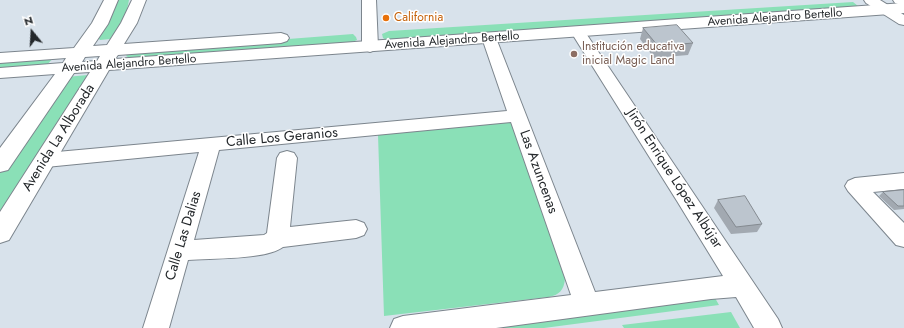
<!DOCTYPE html>
<html>
<head>
<meta charset="utf-8">
<style>
	body { margin:0 }
	#map { position:relative; width:904px; height:328px; overflow:hidden; background:#d8e2eb; font-family:Jost,sans-serif }
	canvas { display:block }
	.north { position:absolute; left:12px; top:12px; width:40px; height:40px; -webkit-text-stroke:3px #fff; paint-order:stroke; rotate:342deg; font-size:11px; font-weight:700; line-height:16px; text-align:center; color:#24282b }
	.north::after { content:''; display:block; margin:auto; width:14px; height:18px; background:#24282b; clip-path:polygon(50% 0,100% 100%,50% 72%,0 100%) }
</style>
</head>
<body>
<div id="map">
<canvas width="904" height="328"></canvas>
<div class="north">N</div>
</div>
<script>
const ctx = document.querySelector('canvas').getContext('2d');
ctx.lineJoin = 'round';
function fillPath(path, color) {
  ctx.fillStyle = color;
  ctx.fill(path, 'evenodd');
}
function stroke(path, color, width, dash) {
  ctx.strokeStyle = color;
  ctx.lineWidth = width;
  ctx.lineCap = dash ? 'butt' : 'round';
  ctx.setLineDash(dash || []);
  ctx.stroke(path);
}
function write(font, color, halo, rows, align = 'center') {
  ctx.font = font + ' Jost,sans-serif';
  ctx.lineWidth = 3;
  ctx.setLineDash([]);
  ctx.textBaseline = 'middle';
  ctx.strokeStyle = halo;
  ctx.fillStyle = color;
  for (const [text, x, y, turn = 0] of rows) {
    ctx.save();
    ctx.translate(x, y);
    ctx.rotate((+turn || 0) * Math.PI / 180);
    ctx.textAlign = isNaN(turn) ? turn : align;
    if (halo) ctx.strokeText(text, 0, 0);
    ctx.fillText(text, 0, 0);
    ctx.restore();
  }
}
const green = new Path2D(`
	M116 0H129L125 20 110 39 100 40 97 37Z
	M853 2 863 10 388 41 383 38 382 34 389 31Z
	M353 34 356 37 357 40 350 43 132 59 126 56 129 52 133 51Z
	M54 57 46 66 0 70V61Z
	M88 75 0 213V173L66 77Z
	M512 119 565 279C564 290 559 295 549 297L384 316 378 135Z
	M715 298 719 305 544 328H472Z
	M731 312 740 328H624L622 325Z`);
const minor = new Path2D(`
	M362 0H376L378 47 375 50 370 52 365 50 362 47Z
	M864 0H880L904 15V25L899 24 866 3Z
	M893 0H904V6L895 3Z
	M578 28 583 29 778 319 782 328H754L736 297 711 299 496 328H390L394 319 403 316 571 295 511 122 219 150 194 240 264 235 267 233 277 158 280 153 287 151 294 153 297 158 290 227 356 220 364 223 367 229 364 235 356 238 283 247C266 260 211 258 188 260L169 328H143L199 152 46 167 39 165 36 160 39 155 46 153 507 111 482 38 484 35 489 34 494 35 496 38 595 292 723 276 677 201 571 32 573 29Z
	M904 173V189L873 192 904 223V247L896 245 848 191 845 186 848 181 855 178Z`);
const major = new Path2D(`
	M104 0H118L108 24 93 46 107 45 121 23 132 0H146L137 23 124 44 281 33 287 35 289 38 287 41 281 43 118 55 115 59 904 3V13L109 70 9 240 0 243V212L90 72 74 73 8 170 0 172V148L55 74 0 78V68L63 63 66 58 0 63V53L74 48 92 23ZM100 56 97 61 82 62 85 57Z`);
const wall = new Path2D(`
	M643 28 693 43 688 55 654 58 640 39Z
	M904 190V209L894 210 879 196 883 192Z
	M718 200 762 224 757 232 731 234 714 208Z`);
const building = new Path2D(`
	M677 25 693 43 658 46 643 28Z
	M904 190V206H898L883 192Z
	M745 196 762 224 736 227 718 200Z`);
const markers = [
	[386,18,4,"#e8710a"],
	[574,54,4,"#8d6e63"]
];
const farFoodnames = [
	["California",394,18]
];
const farStreetnames = [
	["Avenida Alejandro Bertello",775,18,-4],
	["Avenida Alejandro Bertello",452,41,-4],
	["Avenida Alejandro Bertello",129,64,-4]
];
const farEducationnames = [
	["Institución educativa",582,47],
	["inicial Magic Land",582,61]
];
const streetNames = [
	["Avenida La Alborada",59,138,-58],
	["Calle Los Geranios",282,138,-5],
	["Las Azuncenas",538,172,70],
	["Jirón Enrique López Albújar",674,179,57],
	["Calle Las Dalias",184,236,-73]
];
fillPath(green, '#8ae0b7');
stroke(minor, '#7c858d', 2);
stroke(major, '#7c858d', 2);
fillPath(minor, '#fff');
fillPath(major, '#fff');
fillPath(wall, '#a2a9b1');
fillPath(building, '#bcc5ce');
stroke(building, '#848a90', 1);
for (const [x, y, r, color] of markers) {
  const dot = new Path2D();
  dot.arc(x, y, r, 0, 2 * Math.PI);
  ctx.fillStyle = color;
  ctx.fill(dot);
  stroke(dot, '#fff', 1.5);
}
write('12px', '#c56008', '#fff', farFoodnames, 'left');
write('12px', '#24282b', '#fff', farStreetnames);
write('12px', '#785e54', '#fff', farEducationnames, 'left');
write('14px', '#24282b', '#fff', streetNames);
</script>
</body>
</html>
